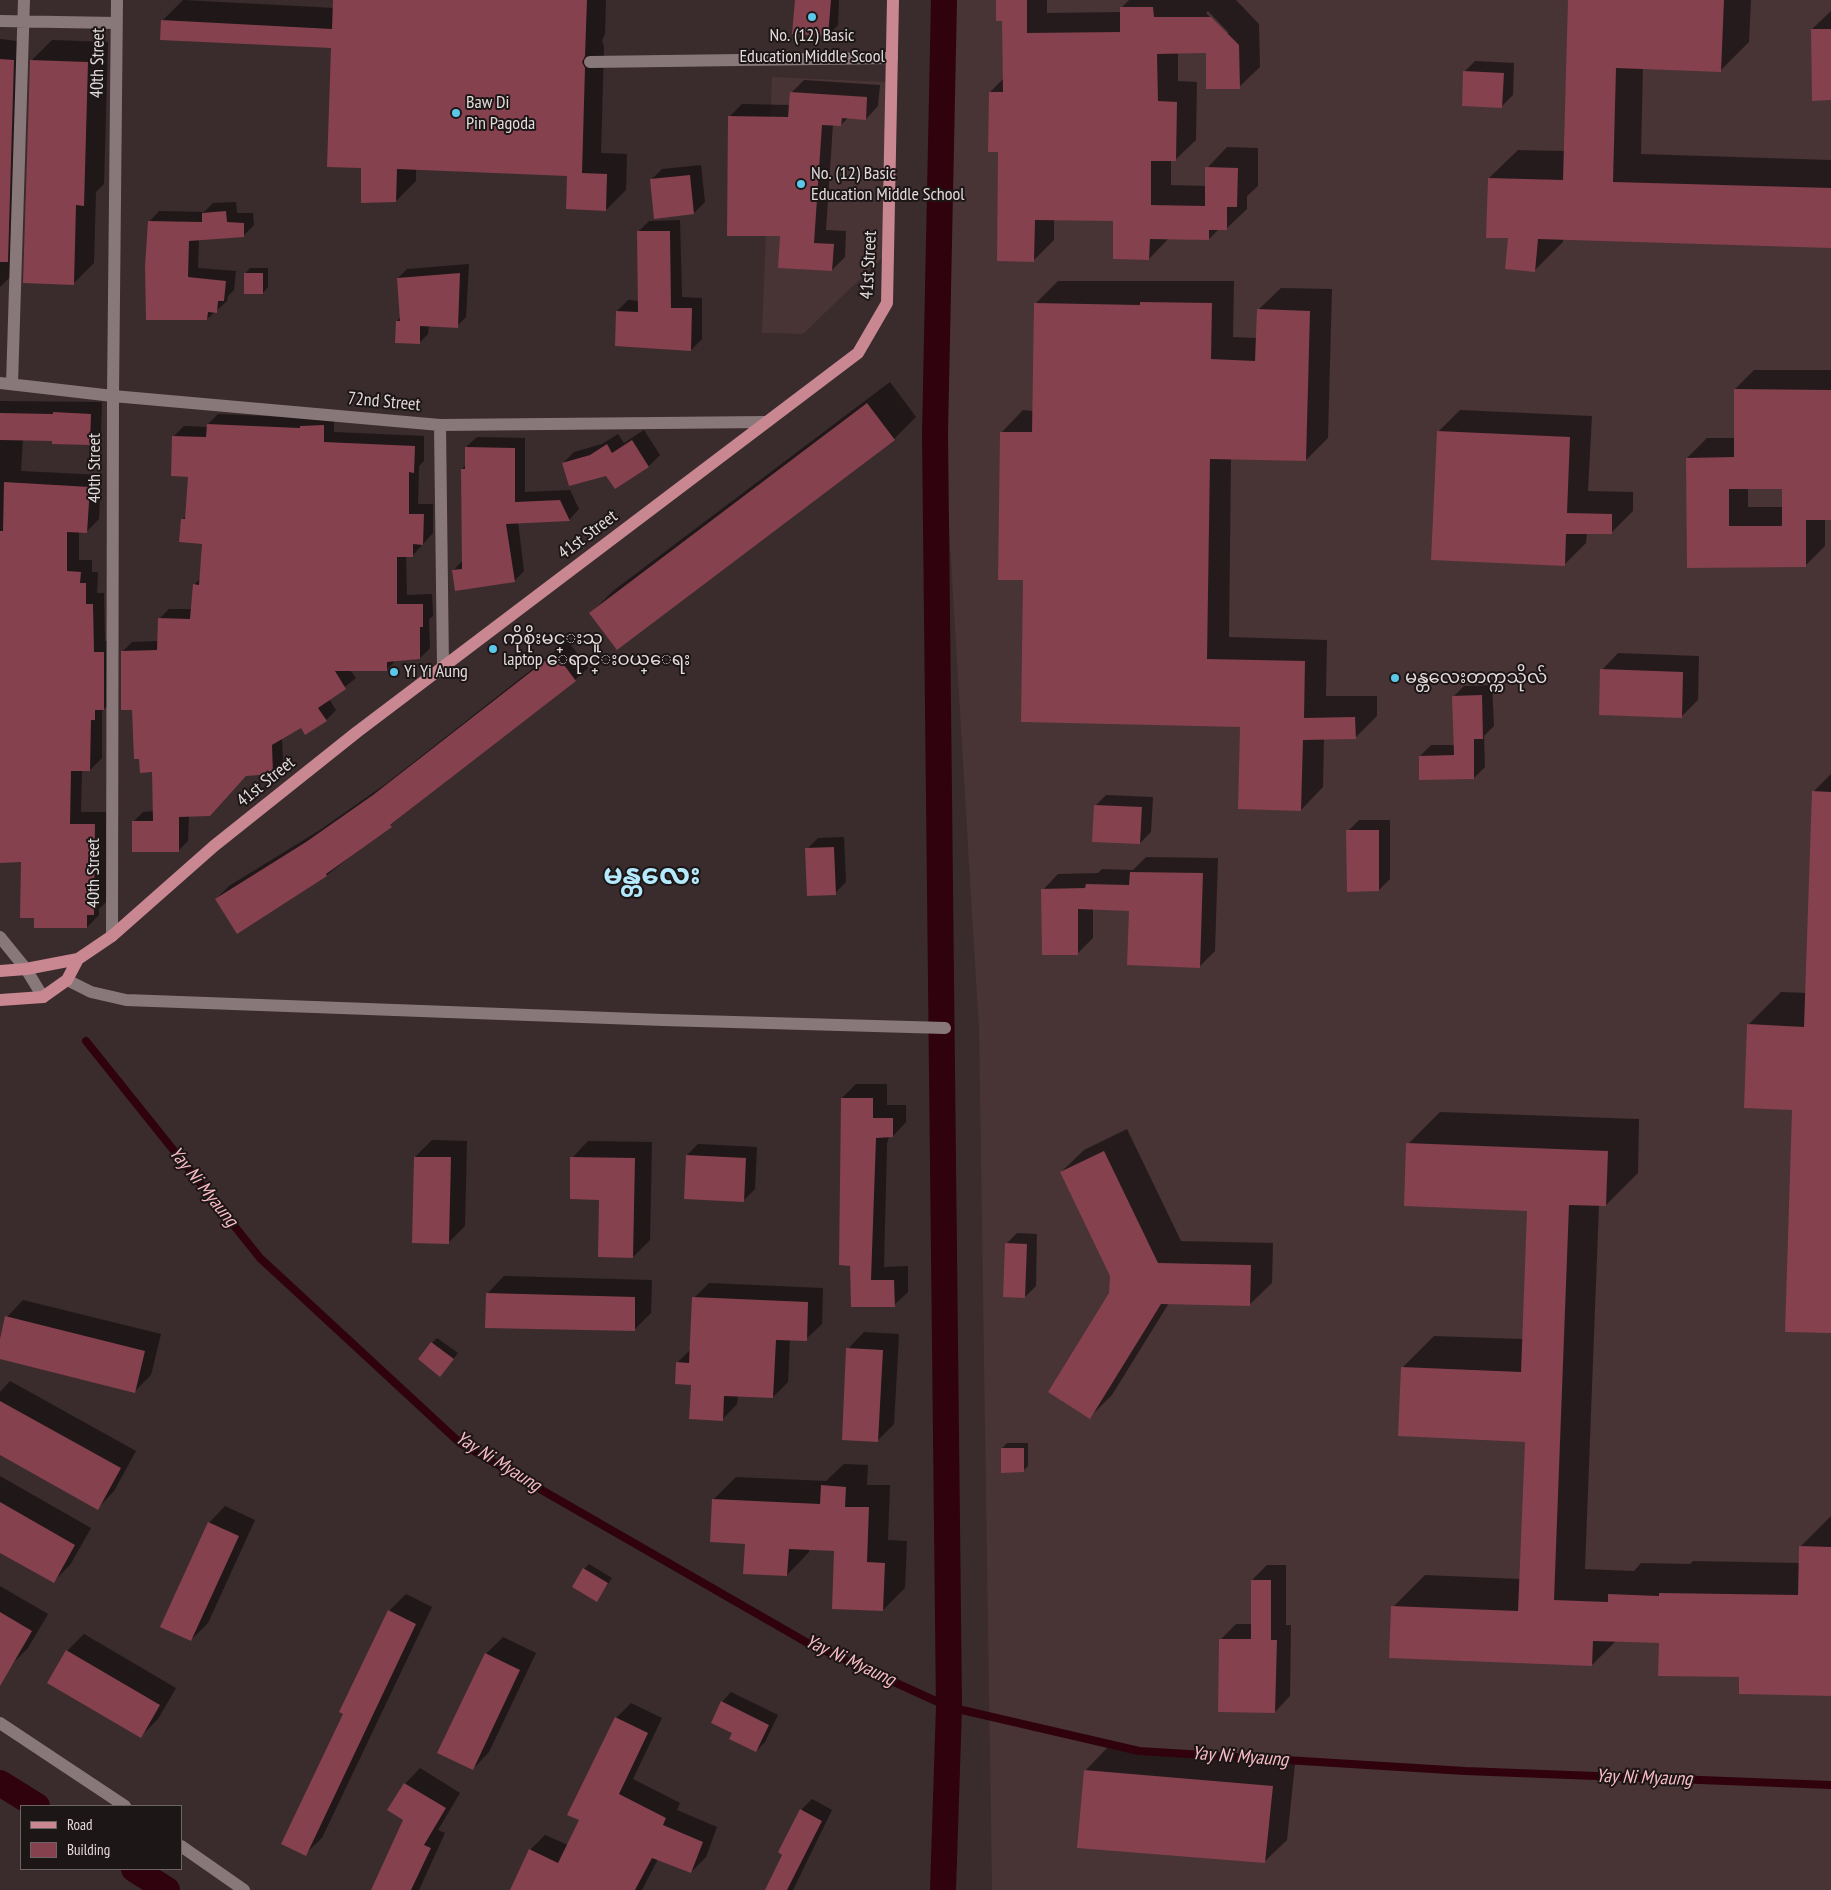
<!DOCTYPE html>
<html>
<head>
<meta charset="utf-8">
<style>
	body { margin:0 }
	#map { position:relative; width:1831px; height:1890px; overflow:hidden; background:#3a2b2d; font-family:"PT Sans Narrow",sans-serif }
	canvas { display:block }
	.legend { position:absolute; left:20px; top:1805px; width:162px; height:65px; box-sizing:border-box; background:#1c1617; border:1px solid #6c6465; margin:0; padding:6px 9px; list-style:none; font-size:15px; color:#e3dadb }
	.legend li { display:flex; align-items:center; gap:10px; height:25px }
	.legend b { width:25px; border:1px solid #6c6465 }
</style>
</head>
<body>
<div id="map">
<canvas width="1831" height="1890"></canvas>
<ul class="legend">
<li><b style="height:6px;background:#c98891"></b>Road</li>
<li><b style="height:14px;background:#85414d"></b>Building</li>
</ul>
</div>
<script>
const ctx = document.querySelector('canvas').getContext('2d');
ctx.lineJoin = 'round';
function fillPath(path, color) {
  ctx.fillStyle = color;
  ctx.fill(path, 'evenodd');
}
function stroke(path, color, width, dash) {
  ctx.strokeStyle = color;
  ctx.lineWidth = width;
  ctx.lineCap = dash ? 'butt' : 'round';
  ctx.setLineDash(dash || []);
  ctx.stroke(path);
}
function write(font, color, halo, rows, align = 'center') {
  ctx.font = font + ' "PT Sans Narrow","Noto Sans Myanmar",sans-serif';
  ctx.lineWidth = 4;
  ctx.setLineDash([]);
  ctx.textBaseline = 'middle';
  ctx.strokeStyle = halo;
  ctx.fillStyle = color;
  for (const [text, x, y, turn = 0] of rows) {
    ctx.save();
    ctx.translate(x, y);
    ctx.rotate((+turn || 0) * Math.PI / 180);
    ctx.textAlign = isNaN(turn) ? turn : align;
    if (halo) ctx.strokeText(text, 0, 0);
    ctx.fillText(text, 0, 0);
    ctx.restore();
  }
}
const built = new Path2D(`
	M937 0H1831V1890H992L979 1031 937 326Z
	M772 77 889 82 882 258 803 334 762 333Z`);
const shadow = new Path2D(`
	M183 0 334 8V0H606L605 34 602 40 604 47 601 153 627 154 626 190 606 210 569 174 416 169V181L396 201 362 167 333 47 162 21Z
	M796 0H839L838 25 828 35Z
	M997 0H1047V13L1121 12V8L1129 0H1236L1259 24 1260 67 1239 87 1207 52H1178V81L1197 82 1196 140 1175 160H1171V185L1206 186 1207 168 1227 147 1258 148V186L1247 196V209L1226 229H1219L1209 239 1169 238 1149 259 1114 220 1054 219V240L1033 261 1000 151 990 92 1004 78 1003 20ZM1208 11 1229 33H1226L1206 13Z
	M1569 0H1751L1749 42 1721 70 1643 68 1641 154 1831 160V247L1563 239V242L1535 270 1509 237 1489 178 1518 150 1565 151Z
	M1831 11V99L1812 29Z
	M0 39 26 42 18 269 0 287Z
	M52 40 108 42 104 184 96 192 94 263 73 284 31 61Z
	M1475 61 1514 63 1513 95 1502 106 1464 72Z
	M804 80 880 85 878 106 866 119 848 118 841 125 833 124 826 230 846 231 845 257 832 270 781 235 729 117 742 104 790 105 791 93Z
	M701 165 705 202 694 213 651 180 662 169Z
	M236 202 237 213H253L254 225 243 236 199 239 198 268 236 271 234 290 228 296 227 301 207 319 149 222 159 211 204 212 213 203Z
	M680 220 682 297 702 298V339L691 350 617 311 628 300 639 301 638 232 649 221Z
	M469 264 466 317 457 326 429 325 428 334 419 343 397 321 401 317 398 278 407 269Z
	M250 268H268V287L263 293 245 274Z
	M1058 281H1234L1233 337 1257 338 1258 310 1281 288 1332 289 1328 438 1306 460 1231 459 1229 637 1327 640 1326 696H1377V716L1355 738 1324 739 1323 787 1301 810 1242 726 1024 579 1001 433 1023 410 1034 411 1035 304Z
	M1754 370H1831V517L1825 518V546L1806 565 1688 566 1687 458 1707 438H1735V389ZM1783 487V507H1748V488Z
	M890 382 916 417 894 439 591 613 613 591Z
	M0 401 102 402 101 432 89 444 54 439H23L21 471 101 475 99 519 87 531H79V560H92V572H98L97 593H104L105 641 116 640 107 706 102 711V758L90 770H82L81 812H106V902L99 909V915L87 927 35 917 22 861 0 862Z
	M1460 410 1592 416 1588 491 1633 492V511L1611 533 1587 532 1586 543 1564 565 1438 432Z
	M218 414 309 418 334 416V432L424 436V461L419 466 418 504H433V533L413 555H406L407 595 432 594 433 616 429 619 430 648 420 658 396 660 387 669 350 670 356 678 329 699 336 710 326 720 301 727 282 738 283 763 273 773 247 775 189 815 188 841 178 851 133 822 143 812 154 811 153 771 133 708 122 652 132 642 159 641V619L169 609H192L194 585 201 578 203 543 182 520 187 515 189 476 174 436 184 426 208 427V424Z
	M644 430 660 455 649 466 615 488 607 474 563 463 574 452 602 444 618 434 624 443Z
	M477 437 525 438V492L570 490 579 509 569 520 518 522 524 571 514 581 453 571 463 560 462 469 466 465V447Z
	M568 641 588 668 575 680 327 875 237 932 216 899 229 886 320 830 387 783Z
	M1618 653 1699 656 1698 700 1681 717 1602 670Z
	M1492 685 1494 726 1484 736 1485 767 1474 778 1420 756 1431 745H1455L1453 697 1464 686Z
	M1831 774V1332L1793 1108 1748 1025 1781 992 1807 993 1813 792Z
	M1106 795 1153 797 1151 832 1140 843 1095 806Z
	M1359 820H1390V879L1379 890 1348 831Z
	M844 837 846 882 835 893 807 849 818 838Z
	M1146 857 1218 858 1215 951 1200 966 1130 909 1093 908V938L1078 953 1043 890 1058 874 1098 873 1102 869 1133 870Z
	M856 1084H887V1105H906V1122L893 1136H889L887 1144 884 1267 908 1266V1292L894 1305 851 1264 842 1098Z
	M1440 1112 1639 1119 1638 1173 1606 1205H1599L1585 1569 1634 1571 1641 1563 1690 1564 1693 1561 1800 1563V1547L1831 1516V1695L1740 1676 1660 1641 1617 1640 1592 1665 1393 1607 1425 1575 1521 1579 1526 1440 1402 1368 1434 1336 1523 1339 1528 1210 1408 1144Z
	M1127 1129 1181 1241 1273 1243 1272 1283 1249 1305 1169 1303 1112 1395 1090 1417 1110 1293 1111 1275 1061 1172 1084 1150Z
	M432 1140 467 1141 465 1226 448 1243 415 1157Z
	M588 1141 652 1142 650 1240 633 1257 600 1198 572 1158Z
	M698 1144 757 1147 755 1189 744 1200 687 1155Z
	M1017 1233 1037 1234 1036 1286 1025 1297 1006 1244Z
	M504 1276 652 1280 651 1313 634 1330 488 1293Z
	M709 1283 823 1288 822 1324 806 1339H790L788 1382 773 1397 738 1395 737 1404 722 1420 677 1363 691 1349 694 1298Z
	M23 1300 161 1334 151 1375 135 1391 0 1358V1344L7 1317Z
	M864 1332 899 1334 894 1424 878 1440 848 1349Z
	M437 1338 458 1353 445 1370 432 1343Z
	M10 1381 136 1451 114 1491 98 1508 0 1454V1392Z
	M1007 1443H1028V1466L1023 1471 1002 1448Z
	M844 1464 868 1465 867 1485H890L888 1540 907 1541 905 1588 883 1610 836 1550 809 1549V1552L787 1575 746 1543 713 1500 736 1477 826 1481Z
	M0 1476 91 1528 70 1565 53 1582 0 1551Z
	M225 1506 255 1520 208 1623 191 1640 209 1523Z
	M589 1564 612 1578 597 1600 584 1569Z
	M1267 1565H1286V1625H1291L1290 1696 1275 1712 1221 1639 1236 1624H1252V1580Z
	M0 1586 48 1614 28 1648 11 1665 0 1658Z
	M406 1594 432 1607 322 1838 305 1854 389 1611Z
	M84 1634 176 1688 158 1719 141 1736 49 1682 67 1651Z
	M503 1637 536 1653 489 1752 473 1769 486 1654Z
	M731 1692 778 1715 765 1742 756 1751 733 1732 722 1702Z
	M631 1703 662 1718 633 1779 680 1803 677 1810 717 1827 706 1857 691 1872 658 1859 642 1890H511L530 1850 545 1835 568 1845 580 1820 616 1718Z
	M1107 1748 1295 1764 1287 1840 1264 1862 1085 1771Z
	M420 1768 460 1793 438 1830 445 1833 419 1890H372L405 1819V1784Z
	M812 1799 832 1810 793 1890H766L784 1854 801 1810Z`);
const stream = new Path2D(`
	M86 1041 260 1258 460 1443 806 1642 949 1707 1139 1751 1465 1771 1831 1785`);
const canal = new Path2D(`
	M0 1783 37 1806
	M134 1869 167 1890
	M943 1890 949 1707 935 434 944 0`);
const building = new Path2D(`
	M333 0H587L585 56 582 62 585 68 582 173 607 174 606 211 566 209 567 176 397 169 396 202 361 203V168L327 167 331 48 160 40 161 20 332 29Z
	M795 0H831L828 36 792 34Z
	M996 0H1027V33L1120 32V7H1153L1154 17H1211L1239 45 1240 89H1206V53L1157 54 1158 101 1177 102 1176 161H1151V205L1205 206V167L1238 168 1237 207H1227V230H1209V240L1150 239 1149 260 1113 259V221L1035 220 1034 262 997 261 998 152H988L989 92H1003L1002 21H996Z
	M1568 0H1724L1721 72 1616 68 1613 182 1831 188V248L1538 239 1535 272 1505 269 1508 238H1486L1488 178 1563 180Z
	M1811 29H1831V100L1812 101Z
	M0 59 14 60 8 262H0Z
	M30 60 88 62 84 206 76 205 74 285 23 283Z
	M1463 71 1504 73 1502 108 1462 106Z
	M790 92 867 97 866 120 842 118 841 126 822 125 814 243 834 244 832 271 778 268 780 236H727L728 116 788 117Z
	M690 175 694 214 654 219 650 179Z
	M226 211 227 222 244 223V237L189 241 188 277 226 281 224 301H218L217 313 208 312 207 320H146L145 266 148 221 202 222V213Z
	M637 231H670L671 308H692L691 351 615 346 616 311 638 312Z
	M244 273H263V294H244Z
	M460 273 458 328 420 326V344L395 343 396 321H400L397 278Z
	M1140 302 1212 303 1211 359 1255 361 1257 309 1310 311 1306 461 1210 459 1207 659 1305 661 1304 718 1355 717 1356 739 1303 740 1301 811 1238 809 1240 727 1021 722 1023 580H998L1000 432H1032L1034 303 1140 305Z
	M1734 389 1831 390V520H1806V567L1687 568 1686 458 1734 457ZM1729 489H1782V526H1729Z
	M867 403 895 440 617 650 589 613Z
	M53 412 91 414 90 445 52 444V441L0 440V413L53 414Z
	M207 424 300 428V426L324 425V442L415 446 414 473 409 472V514H424L423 545 413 544V557H397V604H423V627H420V659L387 662V671H335L346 689 318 708 327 721 305 735 301 728 272 745 273 774 246 776 210 816 179 817V852H132V821H153L152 772 140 773 139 759H134L132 710H121V651L157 650 158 618 190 619 193 584 199 585 202 544 179 542 181 519H185L188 477 171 476 172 436 206 437Z
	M1437 431 1570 437 1567 513 1612 514V534H1566L1565 566 1431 560Z
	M632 440 649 467 615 489 606 476 569 486 562 463 590 455 607 444 612 453Z
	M465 447 515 448V502L560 500 570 521 506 524 515 582 455 591 452 570 462 569 461 469H465Z
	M4 482 90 487 87 533 67 532V571L81 572 80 583H86V604H93L94 652H104V710H95V720H91L90 771H71L70 824H95L94 915H87V928H34V918H20L21 862 0 863V531H3Z
	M555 653 576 681 390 825 392 827 326 874 327 876 237 934 215 899 306 842 373 795Z
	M1600 669 1683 672 1682 718 1599 715Z
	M1482 695 1483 739H1474V779L1419 780V756L1454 755 1452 696Z
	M1812 791 1831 792V1333L1785 1332 1792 1110 1744 1108 1747 1024 1804 1027Z
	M1094 805 1142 807 1140 844 1092 842Z
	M1346 830H1379V891L1347 892Z
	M834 847 836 895 807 896 805 848Z
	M1130 872 1203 873 1200 968 1127 965 1129 911 1078 909V955H1042L1041 889 1085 888 1086 884 1129 885Z
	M841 1098H873V1118H893V1137L876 1138 871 1280H894L895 1307H851L850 1266 839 1265Z
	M1406 1143 1608 1151 1606 1206 1569 1205 1554 1600 1608 1602V1594L1659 1596V1593L1798 1595 1799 1546 1831 1547V1696L1739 1694V1677L1658 1676 1659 1643 1593 1641 1592 1666 1389 1658 1391 1606 1518 1611 1525 1442 1398 1436 1401 1367 1521 1372 1527 1211 1404 1206Z
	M1104 1151 1158 1263 1251 1265 1250 1306 1161 1304 1090 1419 1048 1392 1109 1293 1110 1276 1060 1172Z
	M686 1155 746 1158 744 1202 684 1199Z
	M414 1157H451L449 1244 412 1243Z
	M570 1157 635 1158 633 1258 598 1257 599 1200 570 1199Z
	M1005 1243 1027 1244 1025 1298 1003 1297Z
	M486 1293 635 1297V1331L485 1328Z
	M692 1297 808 1302 807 1341 776 1340 773 1398 724 1396 723 1421 689 1419 691 1385 675 1384 676 1362 689 1363Z
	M5 1316 145 1351 135 1393 0 1359V1339Z
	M431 1342 454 1359 440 1377 418 1359Z
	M846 1348 883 1350 878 1442 842 1440Z
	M0 1401 121 1468 98 1510 0 1455Z
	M1001 1448H1024V1472L1001 1473Z
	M821 1485 846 1487 845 1507H869L867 1562 885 1563 883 1611 832 1609 834 1551 789 1549 787 1576 743 1574 745 1544 710 1542 712 1499 820 1504Z
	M0 1502 75 1545 54 1583 0 1553Z
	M208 1522 239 1536 191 1641 160 1627Z
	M583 1568 608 1583 597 1602 572 1587Z
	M1251 1580H1271V1640H1277L1275 1713 1218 1712 1219 1639H1251Z
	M388 1610 416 1624 306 1856 281 1844 343 1714 339 1712Z
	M0 1612 32 1631 0 1686Z
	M66 1650 160 1705 141 1738 47 1683Z
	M485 1653 520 1670 473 1770 437 1753Z
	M721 1701 769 1725 756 1752 729 1739 732 1733 711 1723Z
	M615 1717 648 1733 619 1794 666 1818 663 1825 703 1842 691 1873 652 1858 635 1890H510L529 1849 558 1863 579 1820 567 1815Z
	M1084 1770 1273 1786 1265 1863 1077 1848Z
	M404 1783 446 1808 424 1845 431 1848 411 1890H371L403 1820 387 1810Z
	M800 1809 822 1821 787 1890H765L782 1855 778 1852Z`);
const street = new Path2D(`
	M0 21 116 23
	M590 62 892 58
	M0 383 113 396 440 425 766 422
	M12 384 24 0
	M440 425 443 667
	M112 936 113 396 117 0
	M0 937 26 969 43 997
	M67 980 91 992 126 1000 663 1020 945 1028
	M0 1723 125 1806
	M181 1846 244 1890`);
const primary = new Path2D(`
	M0 971 26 969 78 959
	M0 1000 43 997 67 980 78 959 112 936 214 846 357 732 858 353 887 303 893 0`);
const markers = [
	[812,17,5,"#5cc7e8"],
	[456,113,5,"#5cc7e8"],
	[801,184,5,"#5cc7e8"],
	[493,649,5,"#5cc7e8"],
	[394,672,5,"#5cc7e8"],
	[1395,678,5,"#5cc7e8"]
];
const poiNames = [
	["No. (12) Basic",812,36,"center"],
	["Education Middle Scool",812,57,"center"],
	["Baw Di",466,103],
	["Pin Pagoda",466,124],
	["No. (12) Basic",811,174],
	["Education Middle School",811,195],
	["ကိုစိုးမင္းသူ",503,639],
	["laptop ေရာင္းဝယ္ေရး",503,660],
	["Yi Yi Aung",404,672],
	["မန္တလေးတက္ကသိုလ်",1405,678]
];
const streetNames = [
	["40th Street",98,63,-89],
	["41st Street",869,265,-87],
	["72nd Street",384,402,5],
	["40th Street",95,468,-90],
	["41st Street",588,535,-37],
	["41st Street",266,782,-39],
	["40th Street",94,873,-90]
];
const waterNames = [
	["Yay Ni Myaung",203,1187,51],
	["Yay Ni Myaung",498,1462,32],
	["Yay Ni Myaung",850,1661,25],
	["Yay Ni Myaung",1240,1757,4],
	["Yay Ni Myaung",1644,1778,2]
];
const townNames = [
	["မန္တလေး",652,876]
];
fillPath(built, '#483335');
fillPath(shadow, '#0007');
stroke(stream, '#2f020d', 8);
stroke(canal, '#2f020d', 26);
fillPath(building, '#85414d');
stroke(street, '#89787a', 12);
stroke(primary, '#c98891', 12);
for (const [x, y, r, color] of markers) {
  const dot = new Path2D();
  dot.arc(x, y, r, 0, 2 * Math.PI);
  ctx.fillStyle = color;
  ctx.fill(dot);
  stroke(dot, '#1c1617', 2);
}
write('18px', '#e3dadb', '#1c1617', poiNames, 'left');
write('18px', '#e3dadb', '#1c1617', streetNames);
write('italic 19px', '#fbbbc3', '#1c1617', waterNames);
write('bold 28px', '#b4eafc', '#1c1617', townNames);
</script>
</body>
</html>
